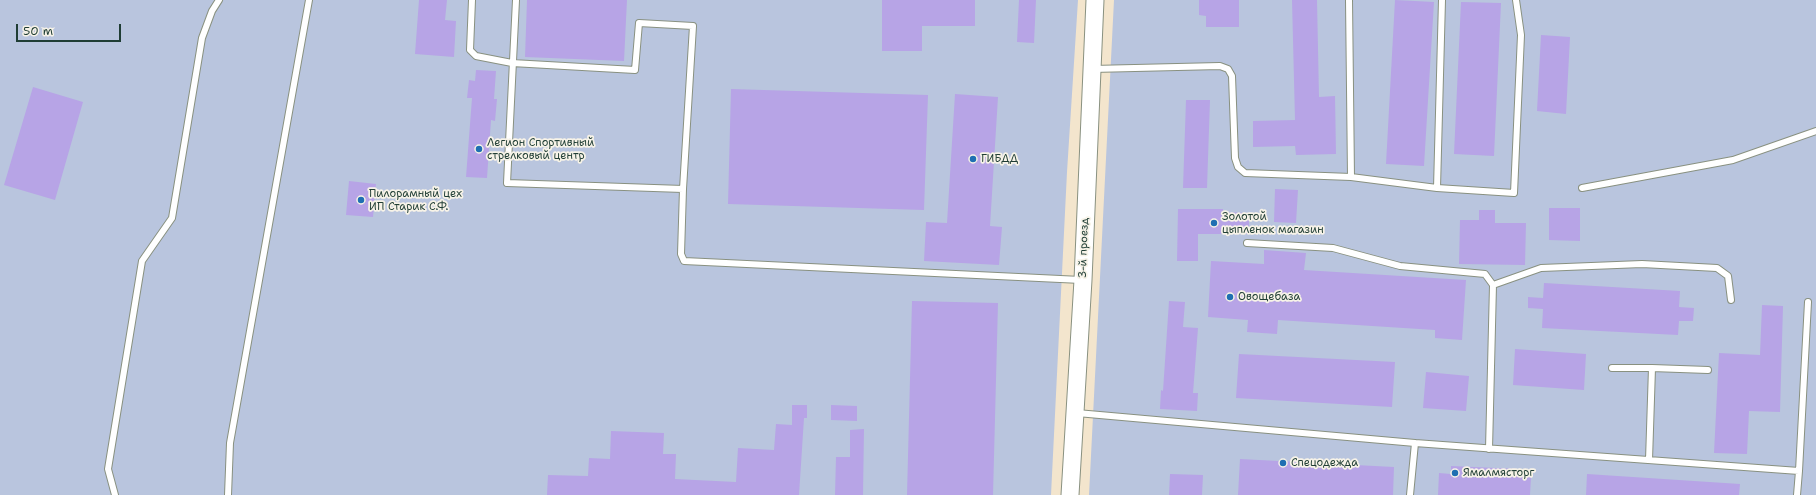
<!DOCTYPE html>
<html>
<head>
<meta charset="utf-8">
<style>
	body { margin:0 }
	#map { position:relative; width:1816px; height:495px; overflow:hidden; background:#f3e5cd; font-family:"Shantell Sans",sans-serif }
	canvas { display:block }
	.scale { position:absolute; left:16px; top:24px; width:105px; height:18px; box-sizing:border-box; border:2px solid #1f3d34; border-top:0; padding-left:5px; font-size:12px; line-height:14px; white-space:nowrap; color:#1f3d34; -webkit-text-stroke:3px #f7f3e8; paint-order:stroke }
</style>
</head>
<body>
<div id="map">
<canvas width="1816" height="495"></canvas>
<div class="scale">50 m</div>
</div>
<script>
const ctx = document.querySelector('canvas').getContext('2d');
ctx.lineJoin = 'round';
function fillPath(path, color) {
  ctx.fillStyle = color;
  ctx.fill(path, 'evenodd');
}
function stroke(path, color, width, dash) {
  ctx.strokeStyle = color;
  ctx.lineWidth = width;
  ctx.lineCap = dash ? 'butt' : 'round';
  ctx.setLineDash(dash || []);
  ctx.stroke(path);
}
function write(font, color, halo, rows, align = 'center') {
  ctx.font = font + ' "Shantell Sans",sans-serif';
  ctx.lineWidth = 3.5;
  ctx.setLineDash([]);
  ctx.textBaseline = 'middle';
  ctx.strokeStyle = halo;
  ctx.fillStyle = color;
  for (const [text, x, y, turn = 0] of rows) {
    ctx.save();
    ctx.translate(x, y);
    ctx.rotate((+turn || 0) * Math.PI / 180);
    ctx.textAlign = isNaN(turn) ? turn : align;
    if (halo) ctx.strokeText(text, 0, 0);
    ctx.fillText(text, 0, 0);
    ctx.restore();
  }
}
const industrial = new Path2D(`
	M0 0H1078L1067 172 1051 495H0Z
	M1114 0H1816V495H1089Z`);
const building = new Path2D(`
	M419 0H447L445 20 456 21 454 57 415 54Z
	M527 0H627L624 61 525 57Z
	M882 0H975V26H922V51H882Z
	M1019 0H1036L1034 43 1017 42Z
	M1199 0H1239V27H1206V16L1199 15Z
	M1292 0H1317L1319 97 1335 96 1336 154 1296 155 1295 146 1253 147V121L1295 120Z
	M1395 0 1434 2 1424 166 1386 164Z
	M1461 2 1501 3 1494 156 1454 154Z
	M1541 35 1570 37 1566 114 1537 111Z
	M476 70 496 71 494 99H497L495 121 491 120 487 178 466 177 472 98H467L469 80 475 81Z
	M33 87 83 102 55 200 4 185Z
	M731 89 928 95 924 210 728 204Z
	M955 94 998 97 990 226 1002 227 999 265 924 261 926 222 947 223Z
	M1186 100H1210L1207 188H1183Z
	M349 181 376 184 373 217 346 215Z
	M1275 189 1298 190 1296 223 1274 222Z
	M1549 208H1580V241L1549 240Z
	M1178 209H1223V212L1249 213V234H1198V261H1177Z
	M1479 210H1495V223H1526L1525 265 1459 264 1460 220H1479Z
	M1264 250 1306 253 1304 270 1466 280 1462 340 1435 338V330L1278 320 1277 334 1247 332 1248 320 1208 317 1211 261 1264 264Z
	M1544 283 1680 291 1679 307 1694 308 1693 321H1679L1678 335 1542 328 1543 309 1528 308V297L1543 298Z
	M912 301 998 303 993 495H907Z
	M1169 301 1185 302 1183 327 1198 328 1193 393H1198L1197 411 1160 409 1161 390 1163 391Z
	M1762 305 1783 306 1780 412 1749 411 1747 454 1714 453 1719 353 1760 355Z
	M1515 349 1586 354 1584 390 1513 385Z
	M1239 354 1395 362 1392 407 1236 398Z
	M1426 372 1469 376 1466 411 1423 408Z
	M792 405H807V418H804L799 495H547L548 475 588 476 589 458 610 459 611 431 664 433 663 454H676L675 479 736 482 738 448 774 450 776 424 792 425Z
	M831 405 857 406V421L831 420Z
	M864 429 863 495H835L836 457H850V430Z
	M1240 459 1394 467 1393 495H1238Z
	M1451 466 1519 469V477H1531L1530 495H1438L1439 473 1451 474Z
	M1170 474 1203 475 1202 495H1169Z
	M1587 474 1740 484 1739 495H1586Z`);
const lane = new Path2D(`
	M472 0 470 50 476 56 512 63 635 70 639 23 693 26 683 189 681 254 684 261 1081 280
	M516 0 507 183 683 189
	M1349 0 1351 177
	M1092 69 1220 66 1228 69 1232 76 1235 158 1238 167 1245 173 1351 177 1437 188 1514 193 1521 35 1516 0
	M1437 188 1442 0
	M1582 188 1733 160 1816 131
	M1247 243 1333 248 1400 266 1485 274 1493 285
	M1612 368H1652
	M1077 413 1415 443 1799 471 1808 302
	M1489 449 1493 285 1541 268 1642 264 1717 268 1728 276 1731 300
	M1649 460 1652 368 1708 370
	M115 495 108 469 142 261 172 218 202 38 212 11 219 0
	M228 495 230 443 309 0
	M1410 495 1415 443
	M1797 495 1799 471`);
const secondary = new Path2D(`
	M1070 495 1083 280 1095 0`);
const markers = [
	[479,149,4,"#1f6fb2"],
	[973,159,4,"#1f6fb2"],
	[361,200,4,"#1f6fb2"],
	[1214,223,4,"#1f6fb2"],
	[1230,297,4,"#1f6fb2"],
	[1283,463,4,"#1f6fb2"],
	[1455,473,4,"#1f6fb2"]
];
const poiNames = [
	["Легион Спортивный",487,143],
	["стрелковый центр",487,156],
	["ГИБДД",981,159],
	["Пилорамный цех",369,194],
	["ИП Старик С.Ф.",369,207],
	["Золотой",1222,217],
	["цыпленок магазин",1222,230],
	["Овощебаза",1238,297],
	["Спецодежда",1291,463],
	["Ямалмясторг",1463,473]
];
const streetNames = [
	["3-й проезд",1084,248,-88]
];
fillPath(industrial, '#b9c5de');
fillPath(building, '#b7a4e6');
stroke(lane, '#899180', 8);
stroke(secondary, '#899180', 19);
stroke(lane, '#fff', 6);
stroke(secondary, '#fff', 17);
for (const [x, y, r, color] of markers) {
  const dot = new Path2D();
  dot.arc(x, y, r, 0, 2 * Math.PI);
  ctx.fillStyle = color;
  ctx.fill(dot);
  stroke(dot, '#f7f3e8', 1.5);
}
write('11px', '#1f3d34', '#f7f3e8', poiNames, 'left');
write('11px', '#1f3d34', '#f7f3e8', streetNames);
</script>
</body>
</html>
